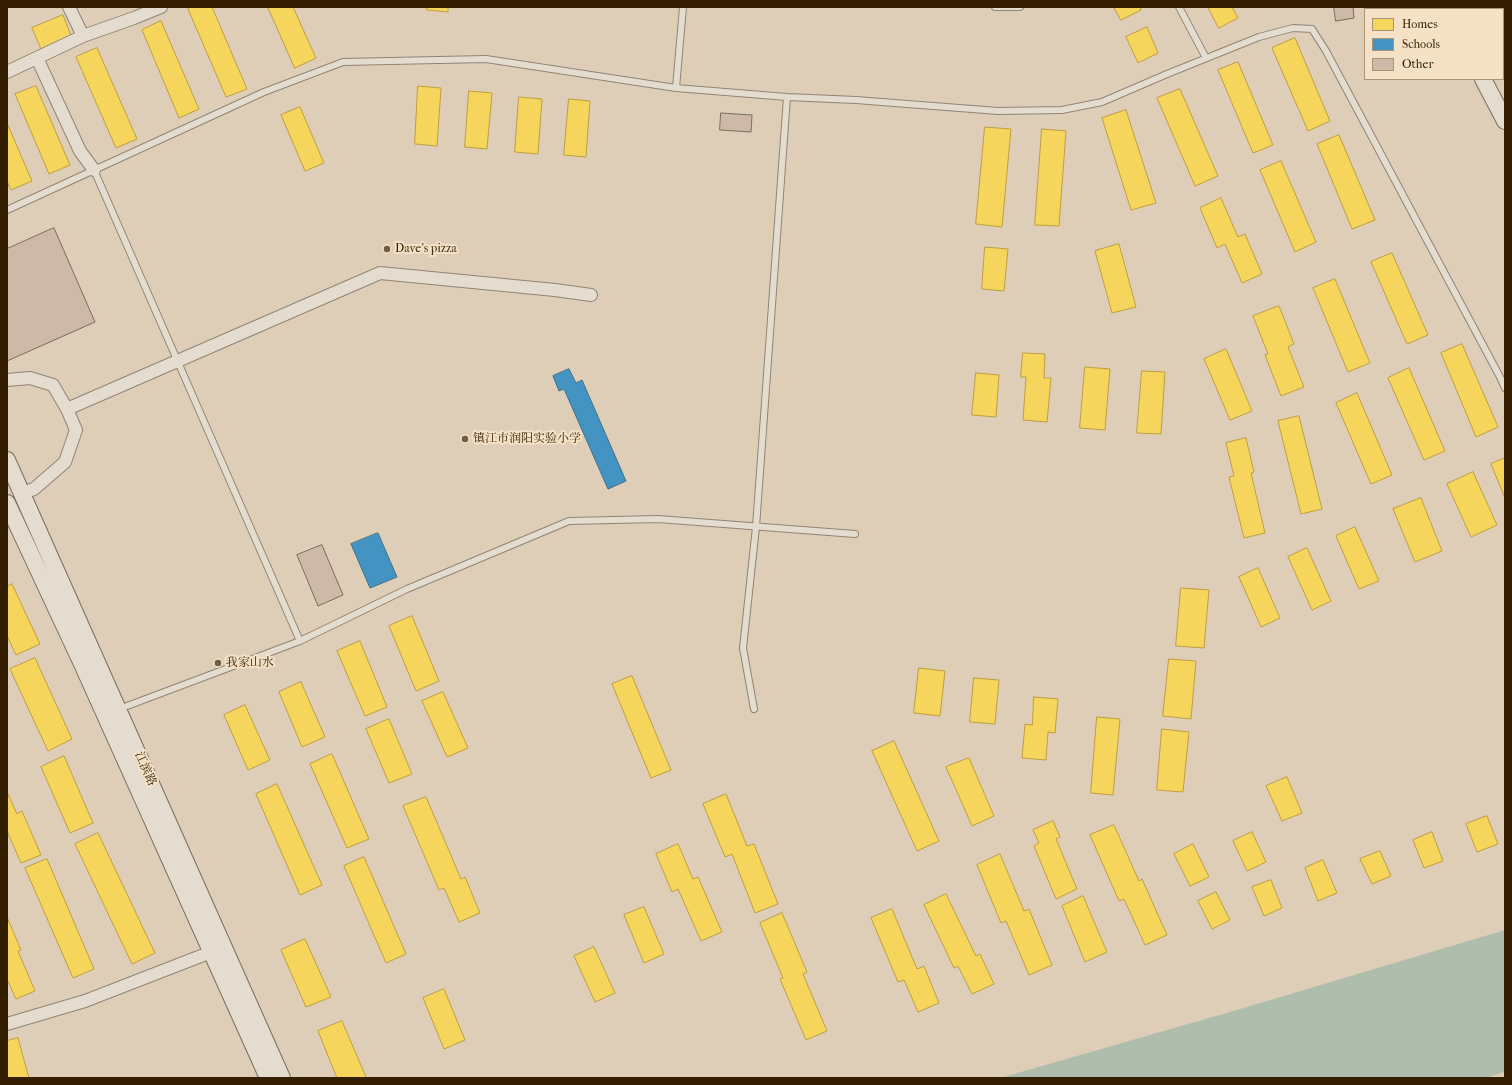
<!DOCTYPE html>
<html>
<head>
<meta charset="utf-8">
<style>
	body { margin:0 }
	#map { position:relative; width:1512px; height:1085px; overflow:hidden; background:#dfceb7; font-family:"IM FELL French Canon",serif }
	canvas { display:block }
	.frame { position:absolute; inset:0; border:8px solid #341e00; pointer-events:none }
	.legend { position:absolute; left:1364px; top:8px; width:140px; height:72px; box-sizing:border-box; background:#f5e1c6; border:1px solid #a89377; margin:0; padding:5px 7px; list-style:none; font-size:12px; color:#341e00 }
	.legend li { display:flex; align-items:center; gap:8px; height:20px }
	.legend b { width:20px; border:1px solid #a89377 }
</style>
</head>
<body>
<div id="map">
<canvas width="1512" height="1085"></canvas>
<div class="frame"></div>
<ul class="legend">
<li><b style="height:11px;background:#f6d55c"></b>Homes</li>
<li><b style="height:11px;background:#4393c3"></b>Schools</li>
<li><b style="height:11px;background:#ceb9a9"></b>Other</li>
</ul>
</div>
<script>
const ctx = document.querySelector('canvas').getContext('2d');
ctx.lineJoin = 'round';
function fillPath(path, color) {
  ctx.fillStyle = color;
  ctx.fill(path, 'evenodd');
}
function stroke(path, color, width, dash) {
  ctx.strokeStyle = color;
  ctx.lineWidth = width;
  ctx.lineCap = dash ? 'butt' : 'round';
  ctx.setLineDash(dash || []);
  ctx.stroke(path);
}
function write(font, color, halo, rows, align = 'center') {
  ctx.font = font + ' "IM FELL French Canon","Noto Serif SC",serif';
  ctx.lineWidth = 4;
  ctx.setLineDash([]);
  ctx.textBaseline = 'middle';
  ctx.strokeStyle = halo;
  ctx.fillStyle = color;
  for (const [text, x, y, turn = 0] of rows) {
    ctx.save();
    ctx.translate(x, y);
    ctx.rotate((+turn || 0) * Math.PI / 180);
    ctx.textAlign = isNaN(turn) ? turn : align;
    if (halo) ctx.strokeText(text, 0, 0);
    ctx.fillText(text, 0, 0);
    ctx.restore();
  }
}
const water = new Path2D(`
	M1505 930V1072L1485 1078H1000L1230 1012Z`);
const homes = new Path2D(`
	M192 7H212L247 89 226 97 188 9Z
	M268 7H293L316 58 295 68Z
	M427 7H448V12L427 10Z
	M1114 7H1140L1141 10 1121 20Z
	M1208 7H1232L1238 18 1219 28Z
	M63 15 71 36 41 49 32 28Z
	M161 21 199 109 179 118 142 30Z
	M1147 27 1158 53 1138 63 1126 37Z
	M1295 38 1330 121 1308 131 1272 48Z
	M97 48 137 139 116 148 76 57Z
	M1238 62 1273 145 1253 153 1218 70Z
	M36 86 70 165 49 174 15 94Z
	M418 86 441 88 437 146 415 144Z
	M1180 89 1218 176 1195 186 1157 98Z
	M469 91 492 93 487 149 465 147Z
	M519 97 542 99 538 154 515 152Z
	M569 99 590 101 586 157 564 155Z
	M300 107 324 163 305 171 281 115Z
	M1126 110 1156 203 1131 210 1102 118Z
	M7 123 32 181 11 190 7 181Z
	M985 127 1011 129 1002 227 976 224Z
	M1042 129 1066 131 1059 226 1035 225Z
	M1339 135 1375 220 1352 229 1317 144Z
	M1281 161 1316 242 1295 252 1260 170Z
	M1221 198 1238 237 1245 234 1262 274 1242 283 1225 244 1217 248 1200 208Z
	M1119 244 1136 307 1112 313 1095 251Z
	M985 247 1008 249 1004 291 982 289Z
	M1392 253 1428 335 1407 344 1371 262Z
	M1335 279 1370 363 1348 372 1313 288Z
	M1279 306 1294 344 1288 347 1304 387 1281 396 1265 355 1268 354 1253 316Z
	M1462 344 1498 427 1476 437 1441 353Z
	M1226 349 1252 411 1230 420 1204 359Z
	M1023 353 1045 354 1044 378H1051L1047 422 1023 420 1026 377H1021Z
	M1085 367 1110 369 1105 430 1080 428Z
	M1409 368 1445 451 1424 460 1388 378Z
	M1142 371 1165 372 1161 434 1137 433Z
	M976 373 999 375 996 417 972 415Z
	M1357 393 1392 475 1371 484 1336 403Z
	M1299 416 1322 509 1301 514 1278 421Z
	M1246 438 1254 472 1251 473 1265 533 1244 538 1229 477 1234 476 1226 443Z
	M1505 458V498L1491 464Z
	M1473 472 1497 525 1471 537 1447 484Z
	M1421 498 1442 551 1415 562 1393 509Z
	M1355 527 1379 581 1359 589 1336 536Z
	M1307 548 1331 601 1312 610 1288 557Z
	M1258 568 1280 618 1261 627 1239 577Z
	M12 584 40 644 16 655 7 636V587Z
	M1181 588 1209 590 1204 648 1176 646Z
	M412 616 439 681 416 691 389 626Z
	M360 641 387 707 365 716 337 651Z
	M35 658 72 739 48 751 10 669Z
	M1169 659 1196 661 1191 719 1163 716Z
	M919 668 945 671 940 716 914 713Z
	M632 676 671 770 651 778 612 684Z
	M974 678 999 680 995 724 970 722Z
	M301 682 325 737 302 747 279 692Z
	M443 692 468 748 447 757 422 701Z
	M1034 697 1058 699 1055 733 1048 732 1046 760 1022 758 1025 724 1032 725Z
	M245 705 270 760 248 770 224 715Z
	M1097 717 1120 719 1113 795 1091 793Z
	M389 719 412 774 389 783 366 729Z
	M1162 729 1189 732 1183 792 1157 790Z
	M894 741 939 841 917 851 872 751Z
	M332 754 369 839 347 848 310 764Z
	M64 756 93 823 70 833 41 767Z
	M969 758 994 816 972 826 946 767Z
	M1287 777 1302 813 1282 821 1266 786Z
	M277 784 322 885 300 895 256 794Z
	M7 792 17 814 22 811 41 855 21 863 7 831Z
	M726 794 747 846 754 844 778 904 755 913 732 854 725 857 703 804Z
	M426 797 461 879 465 877 480 913 459 922 444 888 439 890 403 806Z
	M1487 816 1498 844 1477 852 1466 824Z
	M1053 821 1060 837 1056 839 1077 889 1056 899 1034 846 1039 843 1033 830Z
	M1114 825 1139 881 1142 879 1167 935 1145 945 1124 899 1119 901 1090 835Z
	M1252 832 1266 862 1247 871 1233 841Z
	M1432 832 1443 861 1424 868 1413 840Z
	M98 833 155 953 132 964 75 844Z
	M678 844 693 879 698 877 722 932 701 941 678 889 672 892 656 854Z
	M1193 844 1209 877 1190 886 1174 854Z
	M1380 851 1391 876 1372 884 1360 859Z
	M1000 854 1024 911 1029 909 1052 965 1029 975 1006 921 1001 923 977 865Z
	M364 857 406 954 386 963 344 866Z
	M47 859 94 969 73 978 25 868Z
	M1323 860 1337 893 1318 901 1305 868Z
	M1271 880 1282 908 1264 916 1252 887Z
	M1216 892 1230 920 1212 929 1198 901Z
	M946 894 976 956 980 954 994 984 972 994 958 966 954 968 924 905Z
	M1083 896 1107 952 1085 962 1062 906Z
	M644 907 664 954 644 963 624 915Z
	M892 909 917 969 924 966 939 1003 918 1012 904 980 898 982 871 918Z
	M782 913 807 972 803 974 827 1031 806 1040 780 979 783 978 760 923Z
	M7 917 21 950 18 951 35 991 16 999 7 979Z
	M305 939 331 997 306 1007 281 950Z
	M594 947 615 993 595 1002 574 956Z
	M444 989 465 1040 444 1049 423 998Z
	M342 1021 366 1077 364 1078H337L318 1031Z
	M18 1038 29 1078H7V1041Z`);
const schools = new Path2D(`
	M569 369 576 383 582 380 626 481 608 489 564 389 559 391 553 376Z
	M378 533 397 577 370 588 351 544Z`);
const building = new Path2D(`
	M1334 7H1353L1354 18 1336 21Z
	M721 113 752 115 751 132 720 130Z
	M54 228 95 322 7 361V249Z
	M322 545 343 595 318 606 297 555Z`);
const lane = new Path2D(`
	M995 7H1020
	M1179 7 1206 58
	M676 88 683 7
	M94 170 300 641
	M7 210 264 92 343 62 486 59 676 88 787 97 856 100 998 111 1062 110 1102 102 1167 74 1259 37 1293 28 1312 29 1326 51 1500 377 1505 388
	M119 709 300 641 407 589 569 521 658 519 855 534
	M754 709 743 648 756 527 787 97`);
const street = new Path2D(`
	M83 36 134 18 161 7
	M37 58 80 151 94 170
	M7 72 83 36 69 7
	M7 380 30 378 53 385 67 409 380 273 555 290 591 295
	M22 493 34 489 65 462 76 430 67 409
	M7 1024 85 1001 219 949`);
const secondary = new Path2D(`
	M1445 7 1446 9
	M1483 79 1505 121
	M7 460 282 1078
	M7 503 83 666 268 1078`);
const markers = [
	[387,249,4,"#705c40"],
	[465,439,4,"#705c40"],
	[218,663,4,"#705c40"]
];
const poiNames = [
	["Dave's pizza",395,249],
	["镇江市润阳实验小学",473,439],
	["我家山水",226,663]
];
const streetNames = [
	["江滨路",145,769,66]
];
fillPath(water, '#afbeac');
fillPath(homes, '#f6d55c');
stroke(homes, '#bc9e40', 1);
fillPath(schools, '#4393c3');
stroke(schools, '#3e7088', 1);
fillPath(building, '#ceb9a9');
stroke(building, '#786c5c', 1);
stroke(lane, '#908474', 8);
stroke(street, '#908474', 14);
stroke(secondary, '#786c5c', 18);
stroke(lane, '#e5dcd0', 6);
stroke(street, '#e5dcd0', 12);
stroke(secondary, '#e5dcd0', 16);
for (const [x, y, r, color] of markers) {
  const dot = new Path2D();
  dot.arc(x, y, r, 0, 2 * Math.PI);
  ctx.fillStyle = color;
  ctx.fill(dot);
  stroke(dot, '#f5e1c6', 1.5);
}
write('12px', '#341e00', '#f5e1c6', poiNames, 'left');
write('12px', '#341e00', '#f5e1c6', streetNames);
</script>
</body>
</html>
